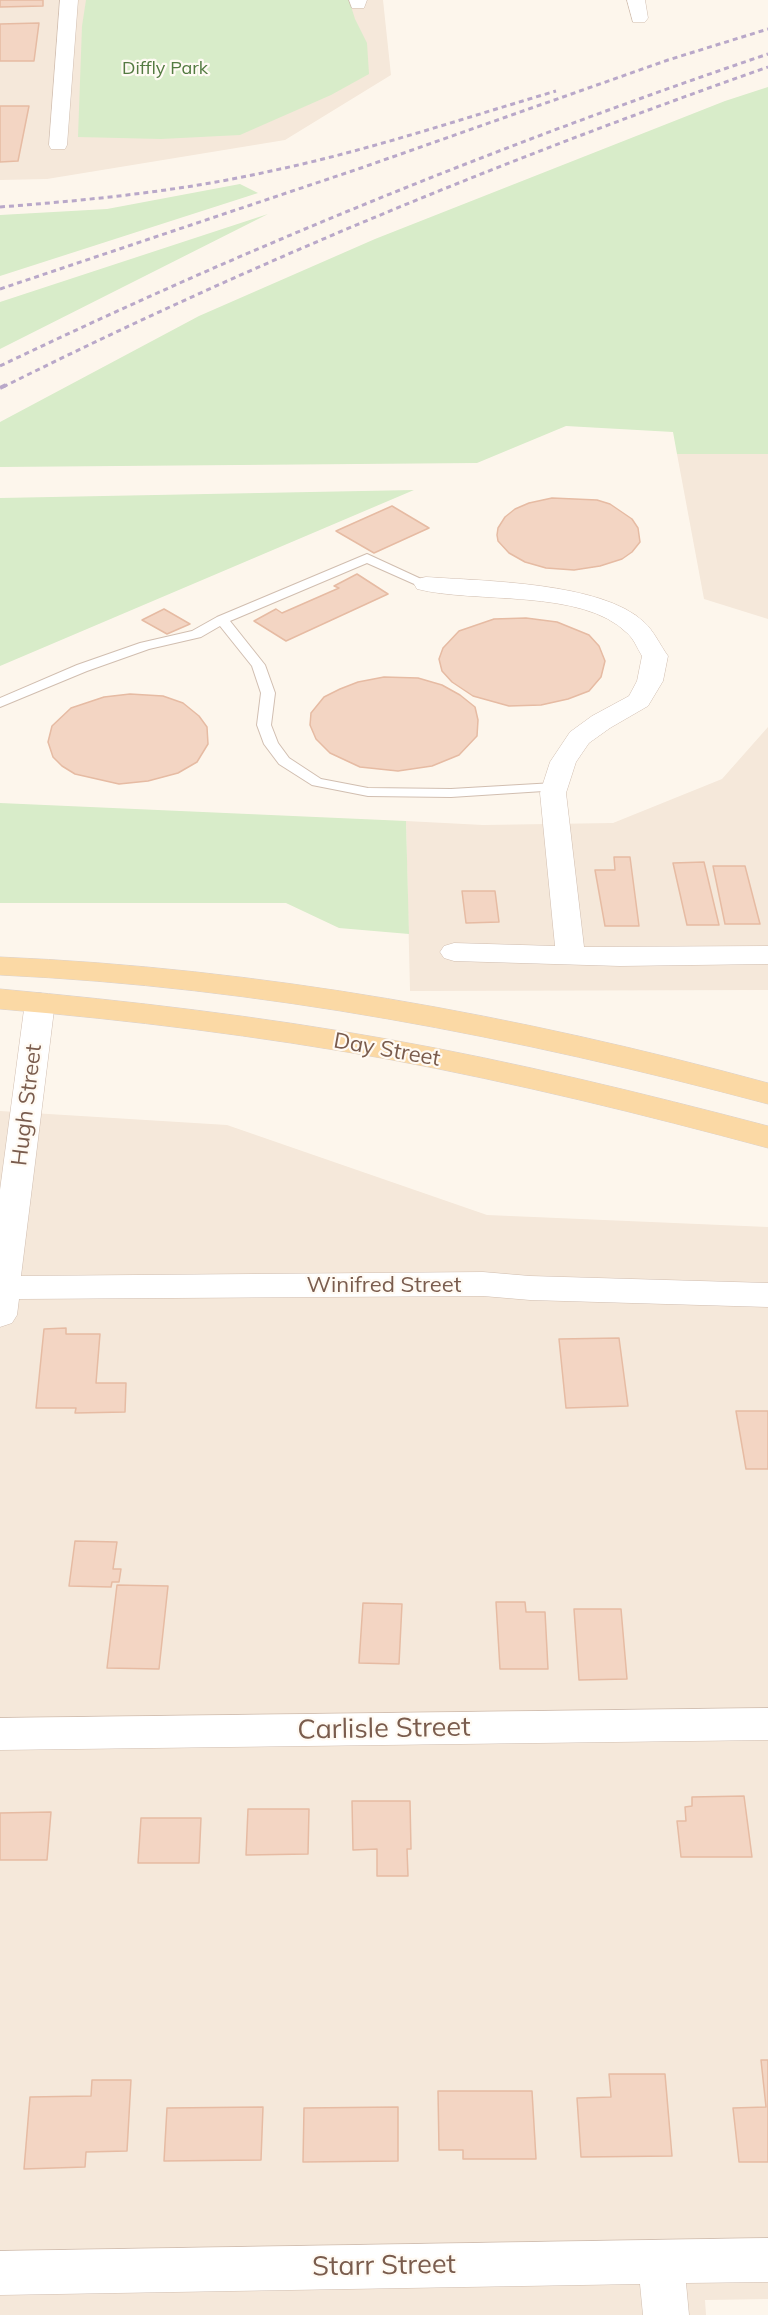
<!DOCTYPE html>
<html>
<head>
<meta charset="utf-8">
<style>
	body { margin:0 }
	canvas { display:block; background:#fdf6ec }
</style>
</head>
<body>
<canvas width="768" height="2315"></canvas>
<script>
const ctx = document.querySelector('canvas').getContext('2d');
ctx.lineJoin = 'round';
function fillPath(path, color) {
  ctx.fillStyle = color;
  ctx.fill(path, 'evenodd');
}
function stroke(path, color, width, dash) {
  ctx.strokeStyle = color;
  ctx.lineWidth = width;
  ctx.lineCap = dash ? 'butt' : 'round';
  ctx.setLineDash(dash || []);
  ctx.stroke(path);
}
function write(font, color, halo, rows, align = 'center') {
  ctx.font = font + ' Mulish,sans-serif';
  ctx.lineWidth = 4.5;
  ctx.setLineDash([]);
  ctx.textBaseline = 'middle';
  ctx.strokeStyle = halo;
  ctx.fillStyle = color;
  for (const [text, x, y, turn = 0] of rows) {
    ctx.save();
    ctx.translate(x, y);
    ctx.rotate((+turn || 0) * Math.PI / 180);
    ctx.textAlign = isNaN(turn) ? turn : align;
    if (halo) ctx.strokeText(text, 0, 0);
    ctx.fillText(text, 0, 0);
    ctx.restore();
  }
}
const residential = new Path2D(`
	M0 0H383L391 75 285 140 47 179 0 180Z
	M677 454H768V619L704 599Z
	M768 727V990L410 991 406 821 483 825 613 823 722 779Z
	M0 1111 227 1125 487 1215 768 1227V2299L705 2300 706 2315H0Z`);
const green = new Path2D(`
	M86 0H349L355 19 367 43 369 74 331 95 240 135 161 139 78 137 82 26Z
	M768 87V454H677L673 432 566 426 477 463 0 467V422L199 316 375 239 725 101Z
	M240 184 258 193 0 276V215L107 209Z
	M268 214 0 349V302Z
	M414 490 0 666V498Z
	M0 803 406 821 409 934 339 928 286 903H0Z`);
const building = new Path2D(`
	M0 0H43V6L0 7Z
	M39 23 34 61H0V24Z
	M0 106H29L18 161 0 162Z
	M552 498 597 500 610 504 632 519 638 528 640 542 632 552 622 559 600 566 574 570 546 568 525 562 509 553 498 541 497 535 498 528 505 517 515 509 529 503Z
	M392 506 429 528 374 553 336 531Z
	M357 574 388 594 286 641 254 621 276 609 282 613 339 588 334 586Z
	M164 609 190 624 167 634 142 620Z
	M526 618 557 622 589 635 599 646 605 661 601 677 589 691 568 699 541 705 509 706 473 696 452 682 442 671 439 659 443 648 459 631 494 619Z
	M384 677 418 678 442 685 460 695 475 707 478 720 477 736 459 755 432 766 398 771 360 767 330 753 316 739 310 725 311 713 324 697 340 689 358 682Z
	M130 694 163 696 183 703 199 716 207 727 208 744 197 762 178 773 148 781 119 784 75 774 62 766 53 757 48 742 52 726 71 708 104 697Z
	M614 857H630L639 926H605L595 870H615Z
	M704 862 719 925H687L673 863Z
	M713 866H745L760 924H725Z
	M462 891H495L499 922 466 923Z
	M66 1328V1334H100L96 1383H126L125 1412 75 1413 76 1408H36L44 1329Z
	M619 1338 628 1406 566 1408 559 1339Z
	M736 1411H768V1469H746Z
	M75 1541 117 1542 113 1569H121L119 1582H112L111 1587 69 1586Z
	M117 1585 168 1586 159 1669 107 1668Z
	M496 1602H525L526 1612H545L548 1669H500Z
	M363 1603 402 1604 399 1664 359 1663Z
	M574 1609H621L627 1679 579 1680Z
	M744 1796 752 1857H681L677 1821H686L685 1807 692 1806V1797Z
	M352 1801H410L411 1849H407L408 1876H377V1849L353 1850Z
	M248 1809H309L308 1854 246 1855Z
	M51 1812 47 1860H0V1813Z
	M141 1818H201L199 1863H138Z
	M761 2060H768V2162H739L733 2108 766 2107Z
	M609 2074H665L672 2156 581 2157 577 2098 611 2097Z
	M92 2080H131L127 2151 86 2152 85 2167 24 2169 30 2097 91 2096Z
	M438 2091H532L536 2159H463V2150H439Z
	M263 2107 261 2160 164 2161 167 2108Z
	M398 2107V2161L303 2162 304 2108Z`);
const lane = new Path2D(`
	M367 554 432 584 426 588 421 587 367 563 230 621 265 665 275 693 271 725 278 743 289 758 321 779 368 788 451 789 554 783 559 784 561 787 559 790 451 797 368 796 312 785 279 764 264 744 257 725 261 693 252 666 220 626 201 637 149 649 87 671 0 707V698L77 665 140 643 192 631 217 617Z`);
const street = new Path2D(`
	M60 0H78L67 145 65 149H51L49 145Z
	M349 0H367L364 8H352Z
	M627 0H645L648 18 645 22H633Z
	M426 577C483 581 602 582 644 622 654 631 660 645 668 656L663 681 648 706 610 728 589 743 576 762 566 793 584 947 768 946V964L620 966 454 961 444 958 440 952 444 946 454 943 555 946 540 793 550 762 570 732 592 716 629 696 637 681 642 656C637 648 634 639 627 633 582 588 475 604 417 589L414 584 417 579Z
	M40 993 50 995 55 1002 21 1276 483 1272 530 1276 768 1283V1307L530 1300 483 1296 19 1299 17 1315 12 1323 0 1327V1190L25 1002 30 995Z
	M768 1708V1740L0 1750V1718Z
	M768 2238V2282L686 2283 689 2315H643L640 2284 0 2295V2251Z`);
const primary = new Path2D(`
	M0 957C260 968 518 1015 768 1083V1104C517 1037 260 987 0 975Z
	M0 989C130 1001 259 1016 387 1039 516 1062 642 1093 768 1126V1148C642 1114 516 1083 387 1059 259 1036 130 1020 0 1009Z`);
const railFar1 = new Path2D(`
	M0 207C91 200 182 191 271 171 367 151 461 119 556 91
	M0 289 361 168 668 60 768 29
	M0 366C250 246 505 143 768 54
	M3 387C251 263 506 159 768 67`);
const rail = new Path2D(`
	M0 388 6 385`);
const farParknames = [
	["Diffly Park",165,69]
];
const streetNames = [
	["Day Street",387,1050,10],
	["Hugh Street",27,1105,-83],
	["Winifred Street",384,1285]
];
const nearStreetnames = [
	["Carlisle Street",384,1729,-1],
	["Starr Street",384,2266,-1]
];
fillPath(residential, '#f5e8da');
fillPath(green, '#d8ecc9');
fillPath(building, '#f3d5c3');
stroke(building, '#e6bba3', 1.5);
stroke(lane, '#d1beb0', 2);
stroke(street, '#d1beb0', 1);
stroke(primary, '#dad1cd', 1);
fillPath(lane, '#fff');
fillPath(street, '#fff');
fillPath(primary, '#fbd9a5');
stroke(railFar1, '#b9a8c9', 3, [5, 4]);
stroke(rail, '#b9a8c9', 4, [7, 4.5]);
write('18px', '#537a41', '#fffaf3', farParknames);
write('22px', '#7a5c4d', '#fffaf3', streetNames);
write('27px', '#7a5c4d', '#fffaf3', nearStreetnames);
</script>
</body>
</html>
